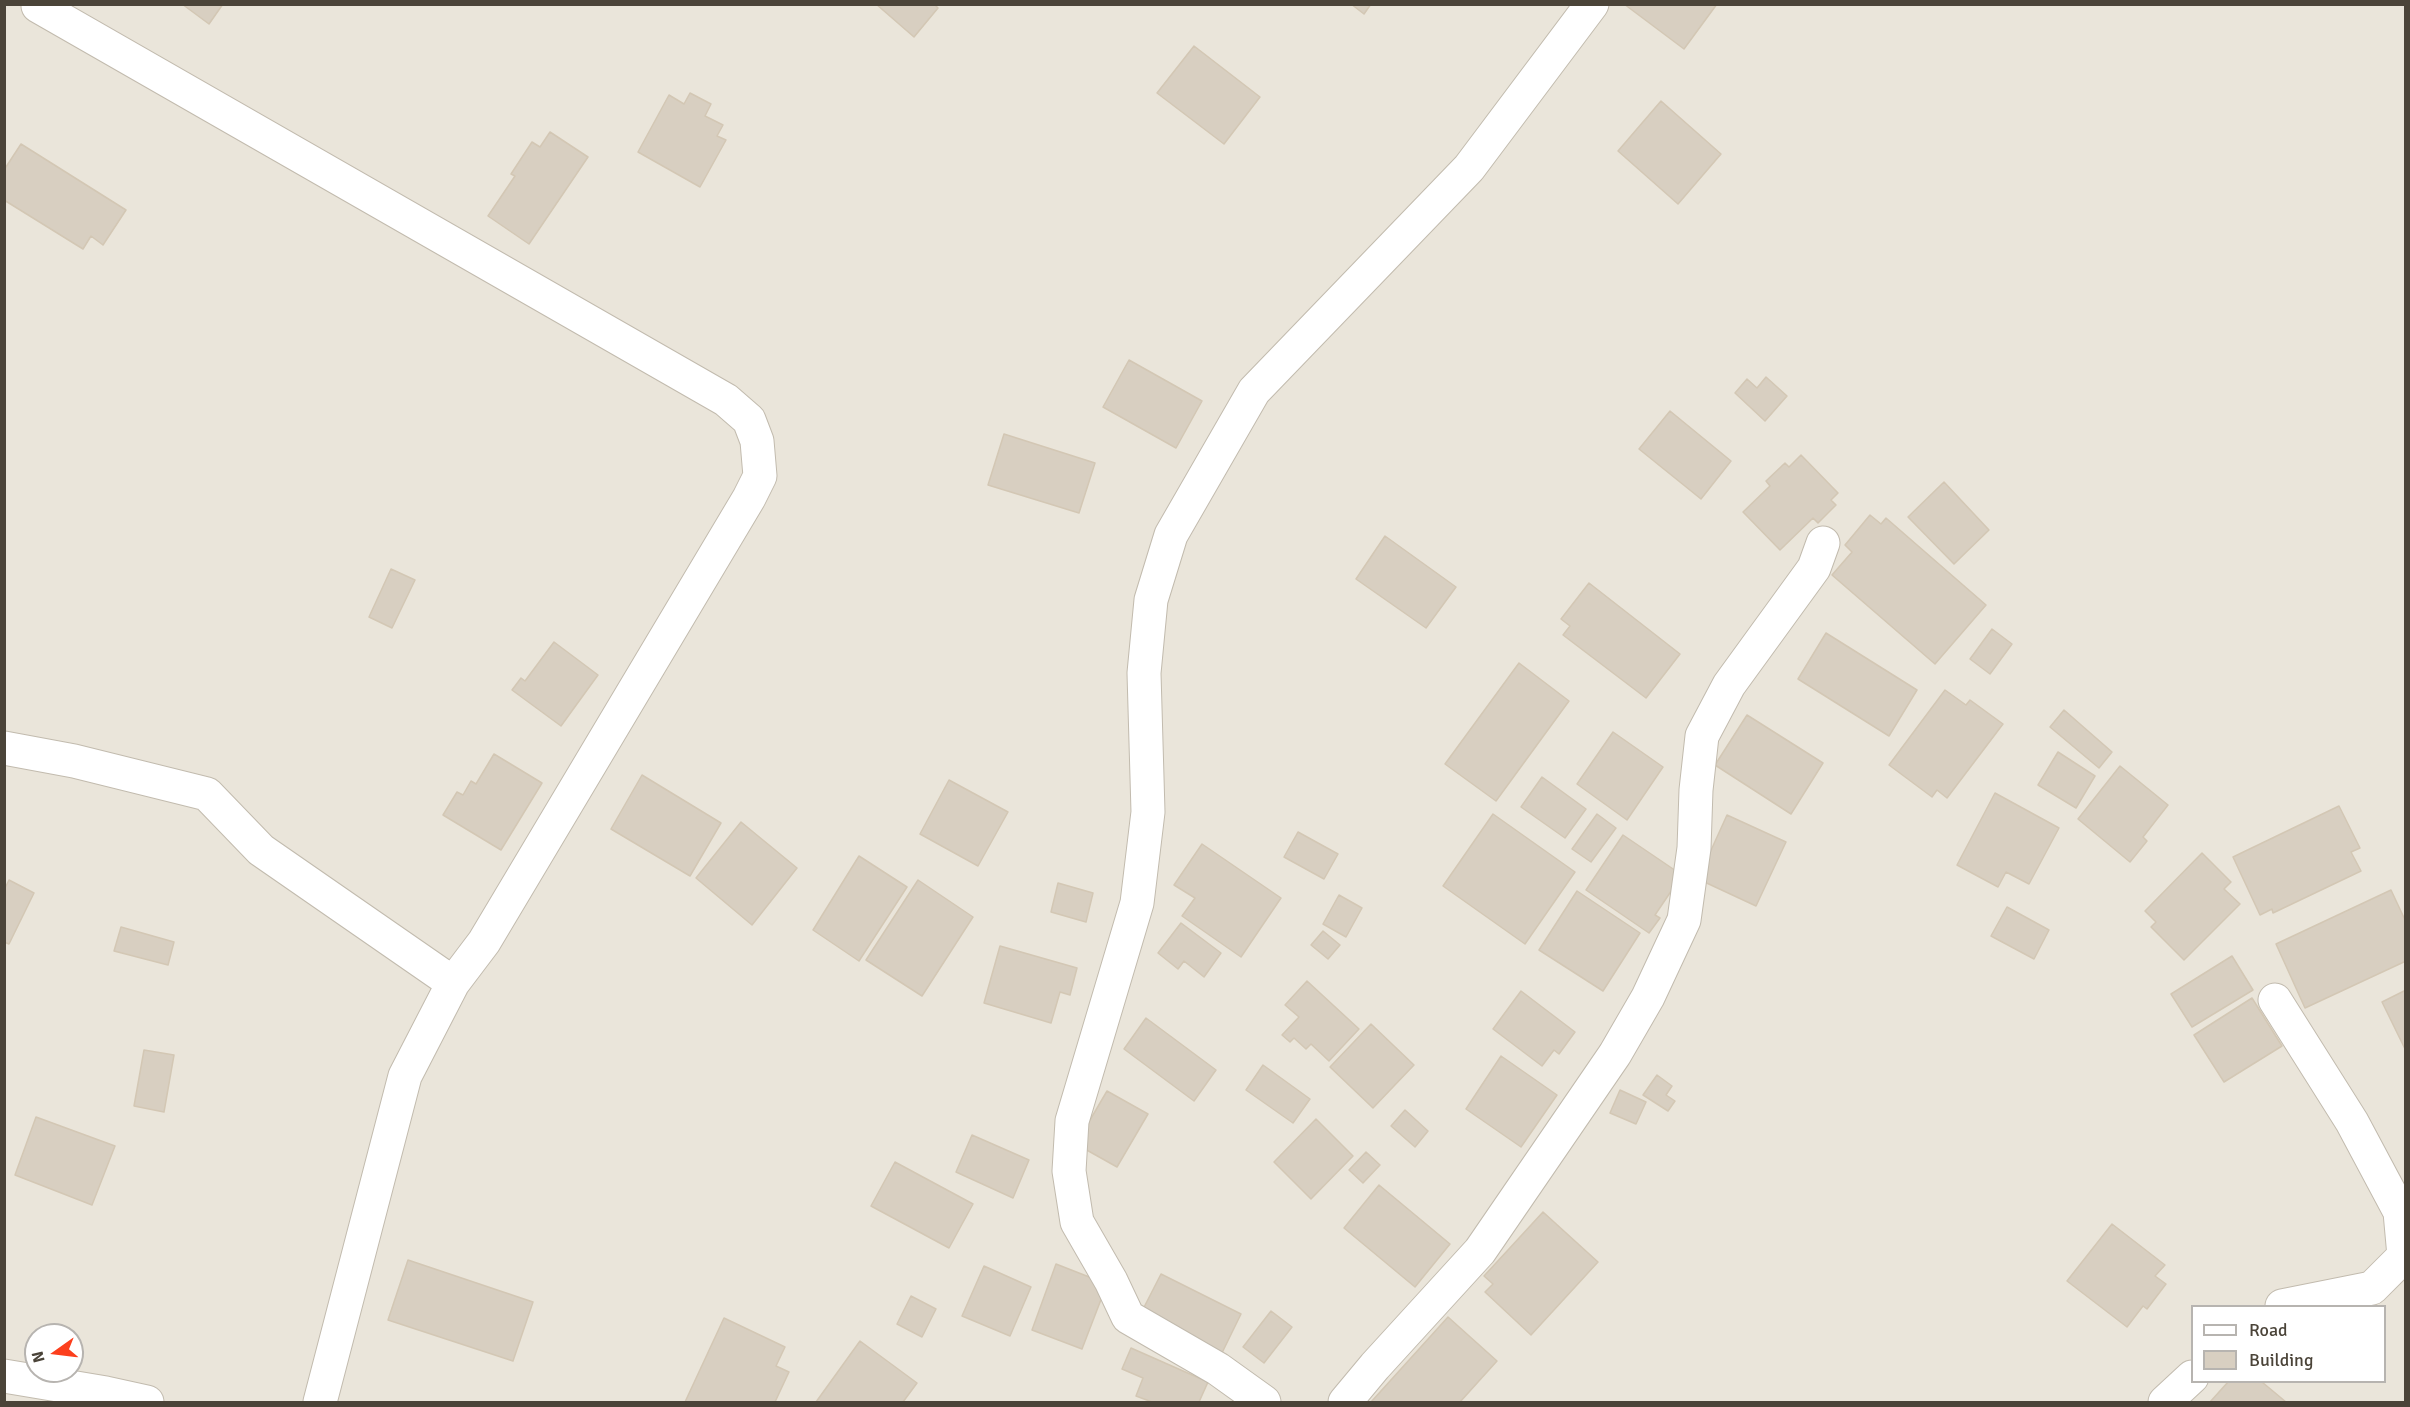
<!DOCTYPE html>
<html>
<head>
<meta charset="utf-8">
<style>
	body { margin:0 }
	#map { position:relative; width:2410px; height:1407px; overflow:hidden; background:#f6f3ec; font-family:Signika,sans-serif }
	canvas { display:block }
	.frame { position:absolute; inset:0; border:6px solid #4b4439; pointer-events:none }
	.legend { position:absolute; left:2191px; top:1305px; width:195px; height:78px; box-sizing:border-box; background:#fff; border:2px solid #b7b4b0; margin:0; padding:8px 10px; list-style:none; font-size:18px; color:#4b4439 }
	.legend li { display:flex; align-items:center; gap:12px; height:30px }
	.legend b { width:30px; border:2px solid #b7b4b0 }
	.north { position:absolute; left:24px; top:1323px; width:60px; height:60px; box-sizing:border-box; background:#fff; border:2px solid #b7b4b0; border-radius:50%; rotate:256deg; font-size:16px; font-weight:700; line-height:24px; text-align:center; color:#4b4439 }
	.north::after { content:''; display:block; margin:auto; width:21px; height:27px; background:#fc3f1d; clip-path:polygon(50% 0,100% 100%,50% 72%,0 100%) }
</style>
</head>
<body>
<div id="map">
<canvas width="2410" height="1407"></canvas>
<div class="frame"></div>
<ul class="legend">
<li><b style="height:8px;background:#fff"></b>Road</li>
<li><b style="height:16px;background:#d8cfc1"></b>Building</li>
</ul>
<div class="north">N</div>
</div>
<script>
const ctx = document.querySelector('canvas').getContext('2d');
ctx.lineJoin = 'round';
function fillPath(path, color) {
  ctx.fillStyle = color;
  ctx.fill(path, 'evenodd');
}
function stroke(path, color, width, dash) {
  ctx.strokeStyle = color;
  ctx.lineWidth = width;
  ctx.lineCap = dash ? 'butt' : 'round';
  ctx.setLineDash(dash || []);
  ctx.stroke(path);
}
const residential = new Path2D(`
	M5 5H2405V1402H5ZM2192 1306H2384V1382H2192ZM36 1335H72V1371H36Z`);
const building = new Path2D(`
	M182 4H223L209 24Z
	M876 4H934L938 8 914 37Z
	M1351 4H1371L1364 14Z
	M1624 4H1717L1684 49Z
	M1194 46 1260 97 1224 144 1157 93Z
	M690 93 711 104 705 116 723 125 717 136 726 140 700 187 638 152 669 95 684 104Z
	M1661 101 1721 154 1678 204 1618 151Z
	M550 132 588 157 529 244 488 216 515 176 511 174 532 142 540 147Z
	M21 144 126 210 103 245 91 236 83 249 4 200V170Z
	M1129 360 1202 401 1176 448 1103 407Z
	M1766 377 1787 396 1765 421 1735 393 1747 379 1757 388Z
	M1670 411 1731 461 1701 499 1639 449Z
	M1004 434 1095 463 1079 513 988 485Z
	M1801 455 1838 493 1831 500 1836 505 1818 523 1813 518 1780 550 1743 512 1770 486 1766 481 1785 463 1789 467Z
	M1944 482 1989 530 1954 564 1908 517Z
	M1870 515 1881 524 1886 518 1986 605 1935 664 1832 575 1852 552 1845 545Z
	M1385 536 1456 587 1426 628 1356 579Z
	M391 569 415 580 392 628 369 617Z
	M1589 583 1680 654 1646 698 1563 635 1570 626 1561 619Z
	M1992 629 2012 644 1990 674 1970 659Z
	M1826 633 1917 690 1889 736 1798 679Z
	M554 642 598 675 561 726 512 690 521 678 525 681Z
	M1519 663 1569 701 1496 801 1445 764Z
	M1945 690 1966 705 1970 700 2003 724 1947 798 1937 790 1932 797 1889 765Z
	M2064 710 2112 752 2099 768 2050 727Z
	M1747 715 1823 763 1791 814 1715 765Z
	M1613 732 1663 767 1627 820 1577 784Z
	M2058 752 2095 776 2076 808 2038 785Z
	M494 754 542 783 501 850 443 815 457 792 463 795 471 781 476 784Z
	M2120 766 2168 805 2143 837 2147 841 2130 862 2078 819Z
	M642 775 721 823 690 876 611 829Z
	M1542 777 1586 809 1565 838 1521 807Z
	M949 780 1008 812 978 866 920 834Z
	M1995 793 2059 828 2029 884 2006 872 1998 887 1957 865Z
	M2339 806 2360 848 2351 852 2361 871 2273 913 2272 909 2260 915 2233 857Z
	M1493 814 1575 872 1525 944 1443 886Z
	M1597 814 1616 828 1591 862 1572 849Z
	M1727 815 1786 842 1756 906 1698 879Z
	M741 822 797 868 752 925 696 878Z
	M1298 832 1338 854 1324 879 1284 857Z
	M1623 835 1682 875 1655 915 1660 918 1649 933 1586 890Z
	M1202 844 1281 898 1241 957 1182 916 1195 898 1174 885Z
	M2202 853 2231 882 2224 889 2240 904 2184 960 2151 927 2156 922 2145 911Z
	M859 856 907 887 859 961 813 930Z
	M9 880 34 893 9 944 4 942V890Z
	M918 880 973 917 922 996 866 960Z
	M1058 883 1093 893 1086 922 1051 912Z
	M2391 890 2406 922V961L2305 1008 2276 944Z
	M1577 891 1640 933 1603 991 1539 950Z
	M1339 895 1362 908 1346 937 1323 924Z
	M2007 907 2049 930 2034 959 1991 936Z
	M1181 923 1221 953 1204 977 1184 961 1178 969 1158 953Z
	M121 927 174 942 168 965 114 951Z
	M1323 931 1340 945 1328 959 1311 945Z
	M1000 946 1077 968 1070 995 1060 992 1051 1023 984 1003Z
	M2232 956 2253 990 2192 1027 2171 994Z
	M1307 981 1359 1029 1329 1061 1311 1044 1306 1049 1294 1038 1290 1042 1282 1035 1299 1017 1285 1005Z
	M2406 990V1051L2382 1002Z
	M1521 991 1575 1032 1559 1054 1554 1050 1542 1066 1493 1029Z
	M2252 998 2282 1046 2224 1082 2194 1035Z
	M1146 1018 1216 1070 1194 1101 1124 1049Z
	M1371 1024 1414 1065 1373 1108 1330 1067Z
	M144 1050 174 1055 164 1112 134 1106Z
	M1501 1056 1557 1095 1521 1147 1466 1109Z
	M1263 1065 1310 1099 1293 1123 1246 1090Z
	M1657 1075 1672 1086 1666 1095 1675 1101 1668 1111 1643 1095Z
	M1620 1090 1646 1102 1636 1124 1610 1113Z
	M1107 1091 1148 1114 1117 1167 1076 1144Z
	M1405 1110 1428 1131 1415 1147 1391 1126Z
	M36 1117 115 1146 92 1205 15 1175Z
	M1316 1119 1353 1156 1311 1199 1274 1162Z
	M972 1135 1029 1160 1013 1198 956 1172Z
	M1366 1152 1380 1165 1363 1183 1349 1170Z
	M895 1162 973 1204 949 1248 871 1206Z
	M1379 1185 1450 1244 1415 1287 1344 1228Z
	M1543 1212 1598 1262 1531 1335 1485 1292 1493 1284 1484 1276Z
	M2112 1224 2165 1265 2155 1276 2166 1284 2147 1309 2143 1306 2127 1327 2067 1281Z
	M408 1260 533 1302 513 1361 388 1320Z
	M1056 1264 1107 1284 1082 1349 1032 1330Z
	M984 1266 1031 1287 1010 1336 962 1316Z
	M1161 1274 1241 1314 1219 1359 1138 1319Z
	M911 1296 936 1309 922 1337 897 1324Z
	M1271 1311 1292 1327 1264 1363 1243 1347Z
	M1448 1317 1497 1361 1460 1402H1371Z
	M724 1318 785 1347 776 1366 789 1372 775 1402H685Z
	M860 1341 917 1383 903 1402H816Z
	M1131 1348 1208 1382 1199 1402H1152L1136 1396 1143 1378 1122 1369Z
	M2228 1382H2262L2286 1402H2210Z`);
const minor = new Path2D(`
	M38 6 726 400 749 420 757 441 760 476 749 498 484 942 453 983 405 1076 320 1402
	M4 748 74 761 207 794 261 850 453 983
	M2275 1000 2352 1122 2400 1212 2404 1256 2372 1288 2282 1306
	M4 1376 106 1393 147 1402
	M1264 1402 1218 1369 1128 1317 1111 1281 1077 1222 1069 1171 1072 1121 1137 903 1148 812 1144 673 1151 600 1171 535 1254 391 1469 168 1592 4
	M1345 1402 1375 1366 1480 1251 1615 1054 1648 997 1684 920 1694 848 1696 790 1702 736 1729 685 1814 568 1823 543
	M2165 1402 2192 1377`);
fillPath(residential, '#eae5da');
fillPath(building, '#d8cfc1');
stroke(building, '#d3c7b4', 1.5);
stroke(minor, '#c2bbae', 35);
stroke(minor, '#fff', 33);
</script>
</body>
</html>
